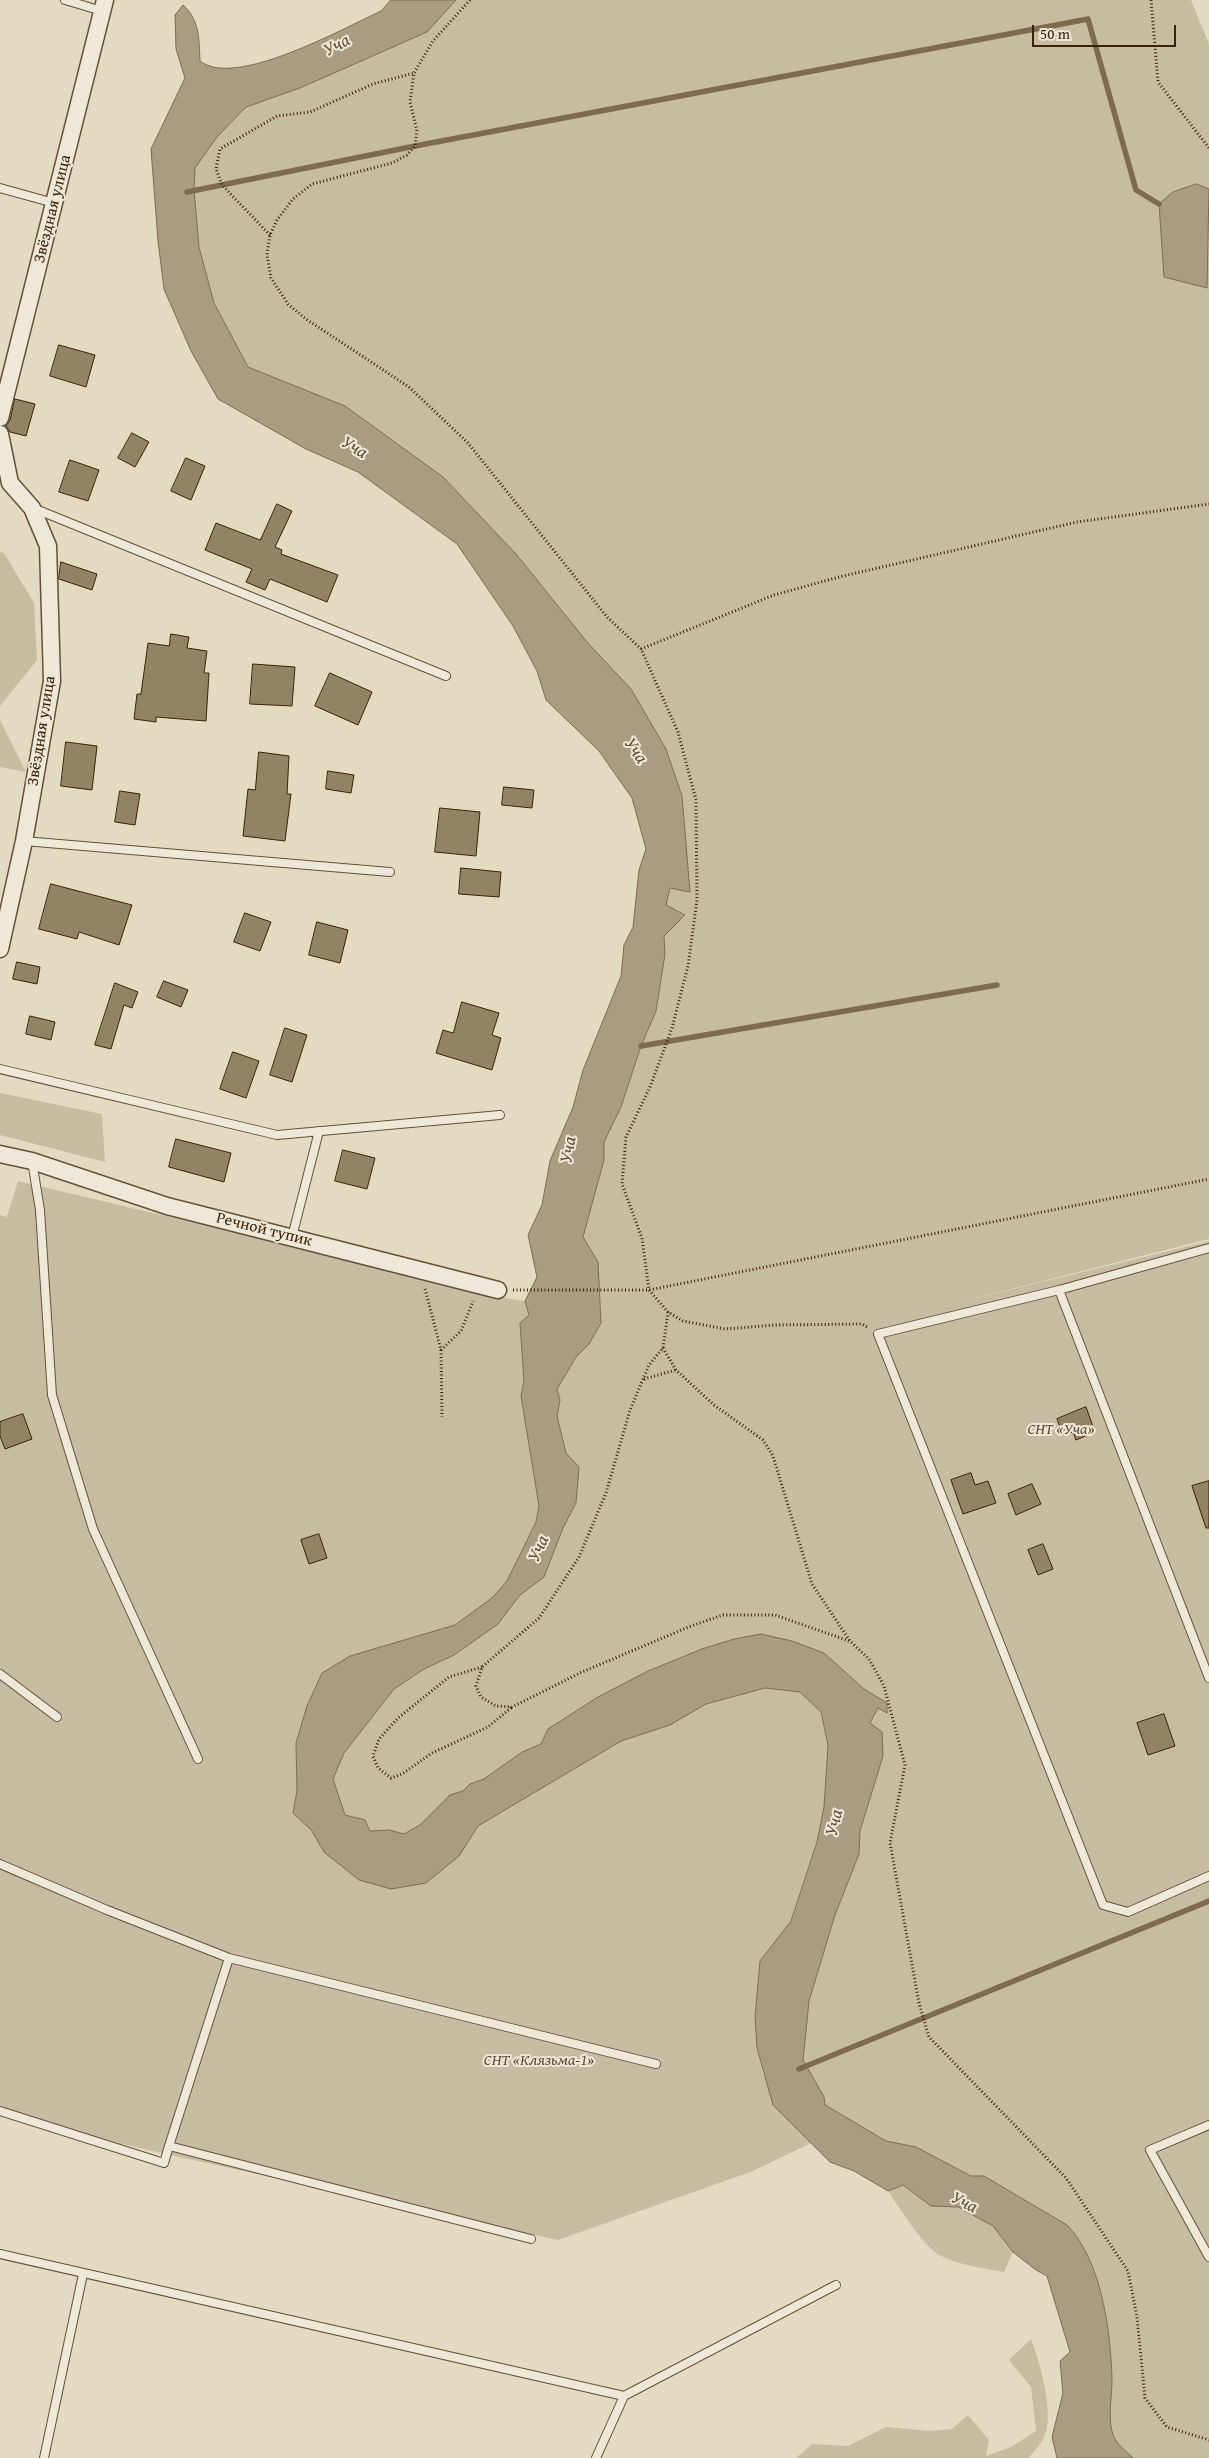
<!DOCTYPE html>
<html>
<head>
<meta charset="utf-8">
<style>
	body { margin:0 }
	#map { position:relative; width:1209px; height:2458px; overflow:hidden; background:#e3dbc1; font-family:"Gentium Book Plus",serif }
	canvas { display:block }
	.scale { position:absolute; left:1032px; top:25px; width:144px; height:22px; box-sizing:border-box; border:2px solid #3b2204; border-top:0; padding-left:6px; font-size:15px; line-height:18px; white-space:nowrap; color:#3b2204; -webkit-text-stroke:4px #ede8d7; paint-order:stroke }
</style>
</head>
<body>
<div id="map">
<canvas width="1209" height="2458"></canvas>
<div class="scale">50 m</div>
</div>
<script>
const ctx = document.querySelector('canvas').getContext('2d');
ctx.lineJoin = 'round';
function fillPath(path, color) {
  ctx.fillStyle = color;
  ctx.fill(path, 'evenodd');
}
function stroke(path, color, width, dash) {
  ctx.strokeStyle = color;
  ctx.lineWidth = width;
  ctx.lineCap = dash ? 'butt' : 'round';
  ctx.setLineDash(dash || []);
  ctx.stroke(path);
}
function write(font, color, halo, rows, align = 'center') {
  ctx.font = font + ' "Gentium Book Plus",serif';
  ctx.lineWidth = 4;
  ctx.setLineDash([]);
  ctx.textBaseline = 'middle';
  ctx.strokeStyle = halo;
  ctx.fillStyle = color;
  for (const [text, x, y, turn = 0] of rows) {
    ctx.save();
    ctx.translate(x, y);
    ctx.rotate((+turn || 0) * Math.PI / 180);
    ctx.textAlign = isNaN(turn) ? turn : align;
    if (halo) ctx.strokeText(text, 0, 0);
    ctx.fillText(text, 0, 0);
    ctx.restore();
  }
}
const green = new Path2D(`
	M456 0H1191L1209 44V1239L948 1305 1209 1241V2458H1133C1125 2450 1114 2443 1112 2431 1108 2417 1112 2396 1112 2381 1111 2333 1102 2261 1067 2225L984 2176H972L916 2147 886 2141 825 2105 824 2097 803 2060 809 2000 835 1915 859 1854 860 1831 883 1756 870 1724 878 1708 887 1713V1704L864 1689 824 1653 761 1634 734 1639 702 1649 648 1671 598 1697 548 1729 542 1744 522 1752 484 1779 470 1784 463 1792 450 1795 420 1825 404 1834 389 1830 370 1831 365 1820 345 1815 333 1779 344 1753 394 1689 424 1669 454 1655 498 1624 520 1595 544 1577 563 1528 576 1503 579 1467 566 1453 557 1416 560 1400 557 1388 576 1357 589 1344 601 1323 598 1262 583 1237 604 1160V1142L621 1107 641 1046 656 1011 665 954 664 936 685 916 666 905 670 888 690 891 682 796 666 749 631 689 587 642 516 554 443 477 345 406 248 367 214 303 199 247 194 190 195 168 217 137 246 107 300 88 427 32Z
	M0 552 4 553 34 603 37 660 0 706Z
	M0 720 26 772 0 767Z
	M0 1093 102 1114 105 1162 0 1135Z
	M18 1181 414 1275 476 1294 525 1301 529 1315 520 1323 524 1381 521 1396 539 1506 536 1522 507 1581 492 1598 455 1625 350 1656 296 1743 297 1791 293 1813 312 1831 324 1852 459 1856 478 1826 621 1741 670 1725 706 1704 765 1688 800 1692 821 1712 828 1745 824 1807 817 1842 791 1921 760 1961 755 2017 757 2048 764 2076 797 2129 811 2143 753 2171 558 2240 152 2151 0 2114V1215L7 1217Z
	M903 2185 931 2206 958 2207 993 2226 1013 2252 1004 2272C982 2268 959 2265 939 2255 925 2248 898 2206 888 2191Z
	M1031 2339C1040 2362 1054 2412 1045 2435 1042 2443 1034 2451 1029 2458H796L812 2444 848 2446 886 2427 930 2431 952 2429 968 2415 989 2440 986 2456 1011 2447 1036 2431 1031 2387 1009 2360Z`);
const water = new Path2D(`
	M391 0H456L427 32 300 88 246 107 217 137 195 168 194 190 199 247 214 303 248 367 345 406 443 477 516 554 587 642 631 689 666 749 682 796 690 892 670 888 666 905 685 915 664 936 665 954 656 1011 641 1046 621 1107 604 1142V1160L583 1237 598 1262 601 1323 589 1344 576 1357 557 1389 560 1400 557 1416 566 1453 579 1467 576 1503 563 1528 544 1577 520 1595 498 1624 454 1655 424 1669 394 1689 344 1753 333 1779 345 1815 365 1820 370 1831 389 1830 404 1834 420 1825 450 1795 463 1791 470 1784 484 1779 522 1752 541 1744 548 1729 598 1697 648 1671 702 1649 734 1639 761 1634 792 1641 824 1653 864 1689 887 1703V1713L878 1708 870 1723 882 1732 883 1756 860 1831 859 1854 835 1915 809 2001 803 2060 824 2097 825 2105 886 2141 916 2147 971 2176H984L1067 2225C1102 2261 1111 2333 1112 2381 1112 2396 1108 2417 1112 2431 1114 2443 1125 2450 1133 2458H1057L1052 2437 1063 2393 1060 2361 1070 2352 1047 2276 1036 2270 1013 2252 993 2226 958 2207 931 2206 903 2185 888 2191 854 2171 830 2162 773 2105 757 2048 755 2017 760 1961 791 1921 817 1842 824 1807 828 1745 821 1712 800 1692 765 1688 706 1704 670 1725 621 1741 478 1826 459 1856 426 1883 391 1889 359 1880 324 1852 312 1831 293 1813 297 1791 296 1743 307 1706 322 1673 350 1656 455 1625 492 1598 507 1581 536 1522 539 1506 521 1396 524 1381 520 1323 529 1315 525 1301 537 1277 528 1235 542 1205 550 1161 573 1107 583 1070 621 976 624 945 633 927 639 870 646 849 632 798 599 751 546 700 537 671 513 626 457 544 358 472 306 449 218 399 191 351 164 289 158 241 151 149 185 78 176 49 175 15 183 5C200 20 199 40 200 61 235 89 344 28 381 11Z
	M1197 184 1209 189 1207 288 1164 277 1159 204 1173 192Z`);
const stream = new Path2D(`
	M187 192 415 146 1088 19 1136 190 1159 204
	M641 1046 997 985
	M799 2069 1209 1901`);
const building = new Path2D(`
	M59 345 95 355 86 387 50 376Z
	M15 399 35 404 26 436 10 432 6 426 10 420Z
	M132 433 149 442 135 467 118 458Z
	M186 458 205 466 191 500 171 491Z
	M70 460 99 470 88 501 59 492Z
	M277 504 292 511 275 547 282 550 281 554 338 575 327 602 270 579 265 590 246 582 252 569 205 550 216 523 260 540Z
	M61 562 97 574 92 590 59 579Z
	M171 634 189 637 187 648 207 651 204 673H209L206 721 156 717V722L134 719 137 694H141L148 643 169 646Z
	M253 664 295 667 292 706 250 704Z
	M330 673 372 692 358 725 315 706Z
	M66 742 97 746 92 790 61 786Z
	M259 752 289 756 287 794H291L285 841 243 836 248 789 255 790Z
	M328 771 354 775 351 793 326 789Z
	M504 787 534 790 532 808 502 805Z
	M120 791 140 794 135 825 115 822Z
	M440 808 480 812 476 856 435 852Z
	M461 868 501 872 499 897 459 894Z
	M51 884 132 905 119 945 79 932 77 939 39 929Z
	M245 913 271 922 260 951 234 942Z
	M317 922 348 930 340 963 309 955Z
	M17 962 40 967 37 984 13 979Z
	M164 981 188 990 181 1007 157 997Z
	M115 983 138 992 132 1008 124 1005 111 1049 95 1045Z
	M462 1002 499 1013 492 1035 501 1038 492 1070 436 1053 443 1030 453 1033Z
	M30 1016 55 1022 51 1040 26 1034Z
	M285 1028 307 1035 292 1082 270 1075Z
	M233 1052 259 1061 246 1098 220 1089Z
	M176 1139 231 1153 224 1182 169 1167Z
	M343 1150 375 1158 367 1189 335 1181Z
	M1086 1407 1095 1432 1076 1440 1073 1432 1063 1435 1057 1419Z
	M23 1414 32 1439 5 1449 0 1436V1422Z
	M971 1473 975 1485 988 1481 996 1503 963 1514 951 1480Z
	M1209 1481V1528H1206L1192 1486Z
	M1032 1484 1041 1504 1016 1515 1008 1494Z
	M319 1534 327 1558 309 1564 301 1540Z
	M1043 1544 1053 1569 1038 1575 1028 1550Z
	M1164 1714 1175 1746 1148 1755 1137 1723Z`);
const path = new Path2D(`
	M470 0 433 41 414 73 410 102 417 131 415 146 407 155 392 163 312 184 293 199 277 220 270 235 267 255 271 278 288 304 306 319 409 387 468 443 607 617 641 649 678 732 696 800 697 900 688 966 672 1028 650 1087 626 1137 622 1184 642 1238 649 1290 668 1312 683 1321 725 1329 775 1325 862 1324 867 1327
	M1151 0 1158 82 1209 148
	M270 235 222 185 216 169 220 149 277 116 310 112 373 84 414 73
	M641 649 774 595 839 577 1077 522 1209 504
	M425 1289 441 1350 442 1417
	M513 1290H649L1209 1179
	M668 1312 663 1348 649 1365 630 1410 606 1493 579 1557 539 1618 482 1667 476 1686 481 1697 496 1706 512 1707 582 1672 691 1626 723 1615H775L849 1641
	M663 1348 676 1370 714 1405 763 1440 773 1456 812 1584 850 1641 869 1659 884 1686 905 1765 890 1843 919 2003 929 2037 1066 2178 1128 2271 1137 2317 1145 2398 1167 2427 1209 2440
	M441 1350 461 1331 473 1301
	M644 1379 676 1370
	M482 1667 449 1677 398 1718 379 1739 373 1756 378 1768 391 1778 402 1774 432 1753 488 1727 512 1707`);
const lane = new Path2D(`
	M65 0 102 11
	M0 188 54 203
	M33 508 446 676
	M24 841 390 872
	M0 1069 277 1135 500 1115
	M32 1161 40 1210 52 1395 93 1529 198 1759
	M292 1237 319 1131
	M1209 1248 1059 1290 878 1334 1103 1905 1128 1912 1209 1876
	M1059 1290 1209 1678
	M0 1674 57 1717
	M0 1864 107 1910 229 1958 656 2064
	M229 1958 169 2146 531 2239
	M0 2111 164 2163 169 2146
	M1209 2125 1150 2150 1209 2257
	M0 2254 624 2396
	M44 2458 83 2274
	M596 2458 624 2396 836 2285`);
const street = new Path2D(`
	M0 418 105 0
	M0 434 10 483 32 508 48 546 52 681 24 841 0 949
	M0 1154 32 1161 167 1206 498 1290`);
const streetNames = [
	["Звёздная улица",53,209,-76],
	["Звёздная улица",42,731,-81],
	["Речной тупик",264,1230,14]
];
const parkNames = [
	["СНТ «Уча»",1061,1430],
	["СНТ «Клязьма-1»",539,2061]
];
const waterNames = [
	["Уча",337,46,-28],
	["Уча",354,448,31],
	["Уча",635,751,56],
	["Уча",569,1150,-80],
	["Уча",539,1549,-65],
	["Уча",835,1823,-77],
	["Уча",964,2203,27]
];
fillPath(green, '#c6bca1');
fillPath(water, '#aa9c81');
stroke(water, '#7e6b4f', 1);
stroke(stream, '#7e6b4f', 5.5);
fillPath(building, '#928266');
stroke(building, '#3b2204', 1);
stroke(lane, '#655033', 10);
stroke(street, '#655033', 19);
stroke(path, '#3b2204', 3, [1, 2.5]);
stroke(lane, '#ede8d7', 8);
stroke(street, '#ede8d7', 16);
write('16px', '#3b2204', '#ede8d7', streetNames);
write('italic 16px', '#5e482b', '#ede8d7', parkNames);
write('italic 18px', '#624d30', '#ede8d7', waterNames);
</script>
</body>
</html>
